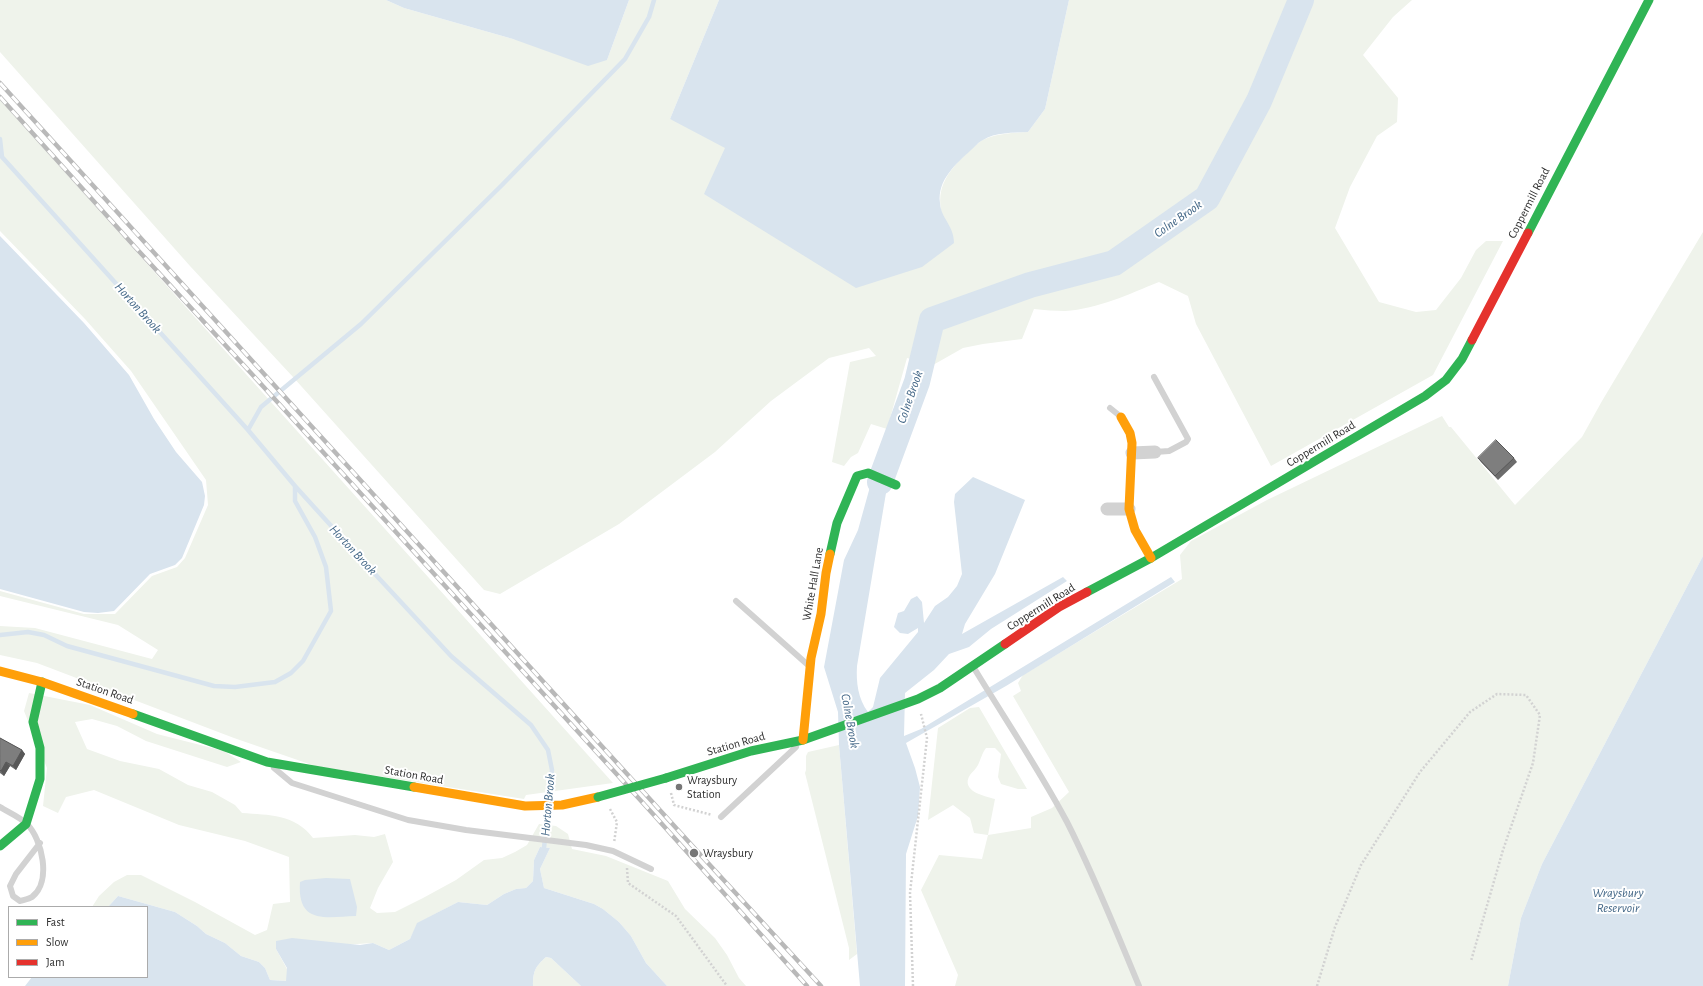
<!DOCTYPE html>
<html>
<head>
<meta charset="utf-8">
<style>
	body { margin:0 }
	#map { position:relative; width:1703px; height:986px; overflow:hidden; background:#fff; font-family:"Alegreya Sans",sans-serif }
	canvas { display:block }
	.legend { position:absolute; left:8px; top:906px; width:140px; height:72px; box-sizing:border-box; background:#fff; border:1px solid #ababab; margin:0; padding:5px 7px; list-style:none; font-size:12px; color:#2d2d2d }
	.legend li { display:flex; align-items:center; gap:8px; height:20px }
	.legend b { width:20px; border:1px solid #ababab }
</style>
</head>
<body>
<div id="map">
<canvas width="1703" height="986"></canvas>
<ul class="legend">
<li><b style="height:5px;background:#30b455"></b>Fast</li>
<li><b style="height:5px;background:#ff9f0a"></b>Slow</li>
<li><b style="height:5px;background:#e5322d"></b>Jam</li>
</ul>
</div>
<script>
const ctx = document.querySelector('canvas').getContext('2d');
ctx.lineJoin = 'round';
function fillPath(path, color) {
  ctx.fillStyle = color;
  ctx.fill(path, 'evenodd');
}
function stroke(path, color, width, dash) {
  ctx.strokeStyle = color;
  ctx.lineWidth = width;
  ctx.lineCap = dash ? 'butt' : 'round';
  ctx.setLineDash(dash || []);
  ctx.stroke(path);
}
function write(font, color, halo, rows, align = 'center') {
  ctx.font = font + ' "Alegreya Sans",sans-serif';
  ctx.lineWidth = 4;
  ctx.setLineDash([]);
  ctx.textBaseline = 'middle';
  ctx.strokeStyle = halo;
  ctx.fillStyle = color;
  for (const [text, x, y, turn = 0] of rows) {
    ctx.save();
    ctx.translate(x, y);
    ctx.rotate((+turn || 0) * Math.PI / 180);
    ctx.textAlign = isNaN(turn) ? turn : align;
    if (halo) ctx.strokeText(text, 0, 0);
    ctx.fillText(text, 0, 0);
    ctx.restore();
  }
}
const green = new Path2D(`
	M0 0H386L404 8 513 39 607 60 629 0H719L670 119 942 214C935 187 949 170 968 152 973 148 979 141 985 139 999 133 1013 133 1028 132L1045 109 1069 0H1412L1393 17 1363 55 1398 98 1397 122 1377 136 1350 187 1335 228 1379 302 1416 312 1436 310 1461 278 1476 250 1486 241H1503L1433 375 1271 466 1196 324 1188 296 1159 282C1129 294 1098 309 1065 311 1055 311 1044 310 1034 309L1022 339 983 344 963 348 933 365 907 358 887 429 871 424 858 453 851 457 844 466 832 462 850 362 876 356 869 348 829 358 771 401 715 452 619 524 500 594 484 590 293 377 190 266 0 52Z
	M0 100 613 783 526 795 524 799 315 766 234 738 37 663 0 655V626L35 628 152 659 158 650 118 625 0 596V591L84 614H115L152 576 177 567 185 558 208 505 206 480 131 371 85 319 0 231Z
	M1703 232V556L1542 864 1521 918 1508 986H955L958 975 921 890 939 855 982 859 988 835 974 833 970 818 953 805 928 820 938 728 970 708 979 707 1027 789H1018L1001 784 998 777 1001 754 995 748H986C982 753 981 759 978 765 976 769 972 772 970 775 960 791 984 796 995 799L988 835 1031 828V817L1052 808 1069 792 1013 696 1021 691 1018 683 1023 675 1182 579 1180 555 1191 541 1267 500 1442 416 1449 427H1451L1515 505 1582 437 1602 401Z
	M29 693 90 705 157 734 224 751 241 762 227 767 146 741 117 726 92 719 75 722 87 749 120 761 159 769 188 785 212 792 235 805 242 813C269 815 295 814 313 838L355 835 374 837 385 834 393 862 378 888 370 908 377 913 395 912 423 898 456 880 484 860 502 858 515 852 527 845 539 824 556 826 568 834 572 849 606 856 668 881 685 909 715 938 727 955 739 978 746 986H667L646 963 631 936 619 922 603 909 594 904 544 888 540 869 550 848 540 847 534 860 533 881 526 888 516 889 504 894 487 905 458 902 418 923 410 939 389 950 373 943 276 949 287 969V981L270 980 265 968 259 962 241 956 225 943 206 934 197 926 175 912 118 896 108 907H92L99 896 114 882 127 875H141L195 902 255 935 267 930 273 904 290 902 289 857 245 841 179 825 94 790 66 797 58 813 43 806 47 768 24 711Z
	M839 745 857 954 849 960V948L805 773 806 770V756L808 752Z
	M546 957 551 958 581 986H533C533 971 535 967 546 957Z`);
const water = new Path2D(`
	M386 0H629L607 60 588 66 513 39 404 8Z
	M719 0H1069L1045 109 1028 132C1013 133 995 132 983 140 978 142 975 147 971 150 956 164 937 180 940 203 941 219 954 225 954 243L922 267 856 288 704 194 725 148 670 119Z
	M0 236 84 323 129 375 154 419 176 452 202 482 205 496 204 505 182 558 175 565 150 574 114 611 98 613 84 612 0 589Z
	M881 447 900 450 897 470 886 493 857 666C856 682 858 699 868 712L873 707 880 678 918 632V628L908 634 900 633 894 627 898 613 904 611 911 599 917 596 922 602 924 623 935 606 948 597 957 586 962 574 954 502 955 494 973 477 1025 500 995 574 965 624 962 634 1063 577 1067 581 991 629 969 647 949 654 934 670 905 693 904 736 921 729 1171 577 1175 582 1006 686 906 743 915 768 920 787 918 816 906 854 905 986H860L839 745 838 712 824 667 844 560 858 530Z
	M1703 556V986H1508L1521 918 1542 864Z
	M540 847 550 848 540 869 544 888 594 904 603 909 619 922 631 936 646 963 667 986H581L551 958 546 957C535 967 533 971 533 986H25L32 977H147V907H108L118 896 175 912 197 926 206 934 225 943 241 956 259 962 265 968 270 980 286 981 287 968 276 949V941L292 938 360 945 373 943 389 950 410 939 417 923 458 902 487 905 504 894 516 889 526 888 533 881 534 860Z
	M326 878 350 879 357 907 356 916C326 917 297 925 300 882L305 880Z`);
const stream = new Path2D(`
	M0 139 2 157 248 430 295 486 374 573 451 656 531 725 548 750 552 770 549 802
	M248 430 261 407 361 324 502 185 625 59 649 17 654 0
	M0 635 28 632 44 635 67 646 214 686 235 687 275 682 291 673 303 661 331 611 326 567 315 537 295 501V486
	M542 853 544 848 548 810`);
const river = new Path2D(`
	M880 482 917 382 932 320 1030 285 1114 263 1207 198 1259 101 1301 0`);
const path = new Path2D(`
	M671 793 674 805 712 815
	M610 809 617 822 614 843
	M627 868 628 883 676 916 727 986
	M913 986 910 893 927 738 921 714
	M1317 986 1335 927 1361 865 1420 772 1470 712 1497 694 1526 695 1540 715 1533 763 1503 850 1471 961`);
const lane = new Path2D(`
	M1154 377 1188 439 1186 442 1169 451 1155 452
	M1110 408 1120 416
	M736 601 808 665
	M974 668C1005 719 1039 769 1067 822 1094 875 1116 931 1139 986
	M274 768 292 783 408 820 466 830 586 845 613 851 651 869
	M0 807C8 812 20 817 27 824 42 839 52 882 32 897 29 899 23 900 20 901L13 896 10 886 16 874 40 843
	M721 817 796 747`);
const street = new Path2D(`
	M1132 453 1155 452
	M1107 509H1129`);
const fast = new Path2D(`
	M1528 233 1649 0
	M830 554 837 523 857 476 868 473 896 485
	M1087 592 1151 558 1425 396 1446 380 1462 359 1472 340
	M133 714 267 762 414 787
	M666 778 751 751 803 740 918 699 940 688 1005 644
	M0 846 26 824 40 779V748L33 722 42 682`);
const slow = new Path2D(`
	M1121 417 1130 433 1132 443 1129 509 1135 530 1151 558
	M0 671 42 682 133 714
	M803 740 811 658 821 614 826 573 830 554
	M414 787 525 806 562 805 598 797`);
const jam = new Path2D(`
	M1472 340 1528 233
	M1005 644 1059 607 1087 592`);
const rail = new Path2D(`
	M0 83 697 851 821 986
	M0 97 135 247 250 372 653 814 807 986`);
const fastBridge = new Path2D(`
	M598 797 666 778`);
const wall = new Path2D(`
	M1478 458H1514L1517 462 1498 480 1481 462Z
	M0 738 22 750 25 754 16 770 10 766 4 776 0 773Z`);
const shadedWall = new Path2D(`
	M22 750 25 754 16 770 13 766Z
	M6 762 10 766 4 776 1 771Z`);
const building = new Path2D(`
	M1496 440 1514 458 1495 476 1478 458Z
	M0 738 22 750 13 766 6 762 1 771 0 770Z`);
const markers = [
	[679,787,4,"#767676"],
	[694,853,5,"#767676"]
];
const streetNames = [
	["Coppermill Road",1529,203,-63],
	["Coppermill Road",1321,444,-31],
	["White Hall Lane",813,584,-80],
	["Coppermill Road",1041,607,-32],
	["Station Road",105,691,19],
	["Station Road",736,744,-16],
	["Station Road",414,775,10]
];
const poiNames = [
	["Wraysbury",687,780],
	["Station",687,794],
	["Wraysbury",703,853]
];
const waterNames = [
	["Colne Brook",1178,219,-35],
	["Horton Brook",138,308,48],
	["Colne Brook",910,397,-71],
	["Horton Brook",353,550,47],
	["Colne Brook",850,721,80],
	["Horton Brook",548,805,-85],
	["Wraysbury",1618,893],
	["Reservoir",1618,908]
];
fillPath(green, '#eff3eb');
fillPath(water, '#d9e4ee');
stroke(stream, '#d9e4ee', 4.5);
stroke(river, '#d9e4ee', 26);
stroke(path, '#d2d2d2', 2.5, [2, 2]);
stroke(lane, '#d2d2d2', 6);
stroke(street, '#d2d2d2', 13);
stroke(fast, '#30b455', 9);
stroke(slow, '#ff9f0a', 9);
stroke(jam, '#e5322d', 9);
stroke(rail, '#b9b9b9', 4.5);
stroke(rail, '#fff', 3, [9]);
stroke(fastBridge, '#30b455', 9);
fillPath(wall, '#6c6c6c');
fillPath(shadedWall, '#585858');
fillPath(building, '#7e7e7e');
stroke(building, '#585858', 1);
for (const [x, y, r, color] of markers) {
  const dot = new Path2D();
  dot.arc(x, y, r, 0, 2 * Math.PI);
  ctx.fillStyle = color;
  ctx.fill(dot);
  stroke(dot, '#fff', 1.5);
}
write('12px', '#2d2d2d', '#fff', streetNames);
write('12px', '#2d2d2d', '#fff', poiNames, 'left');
write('italic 13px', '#436787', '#fff', waterNames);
</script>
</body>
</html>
